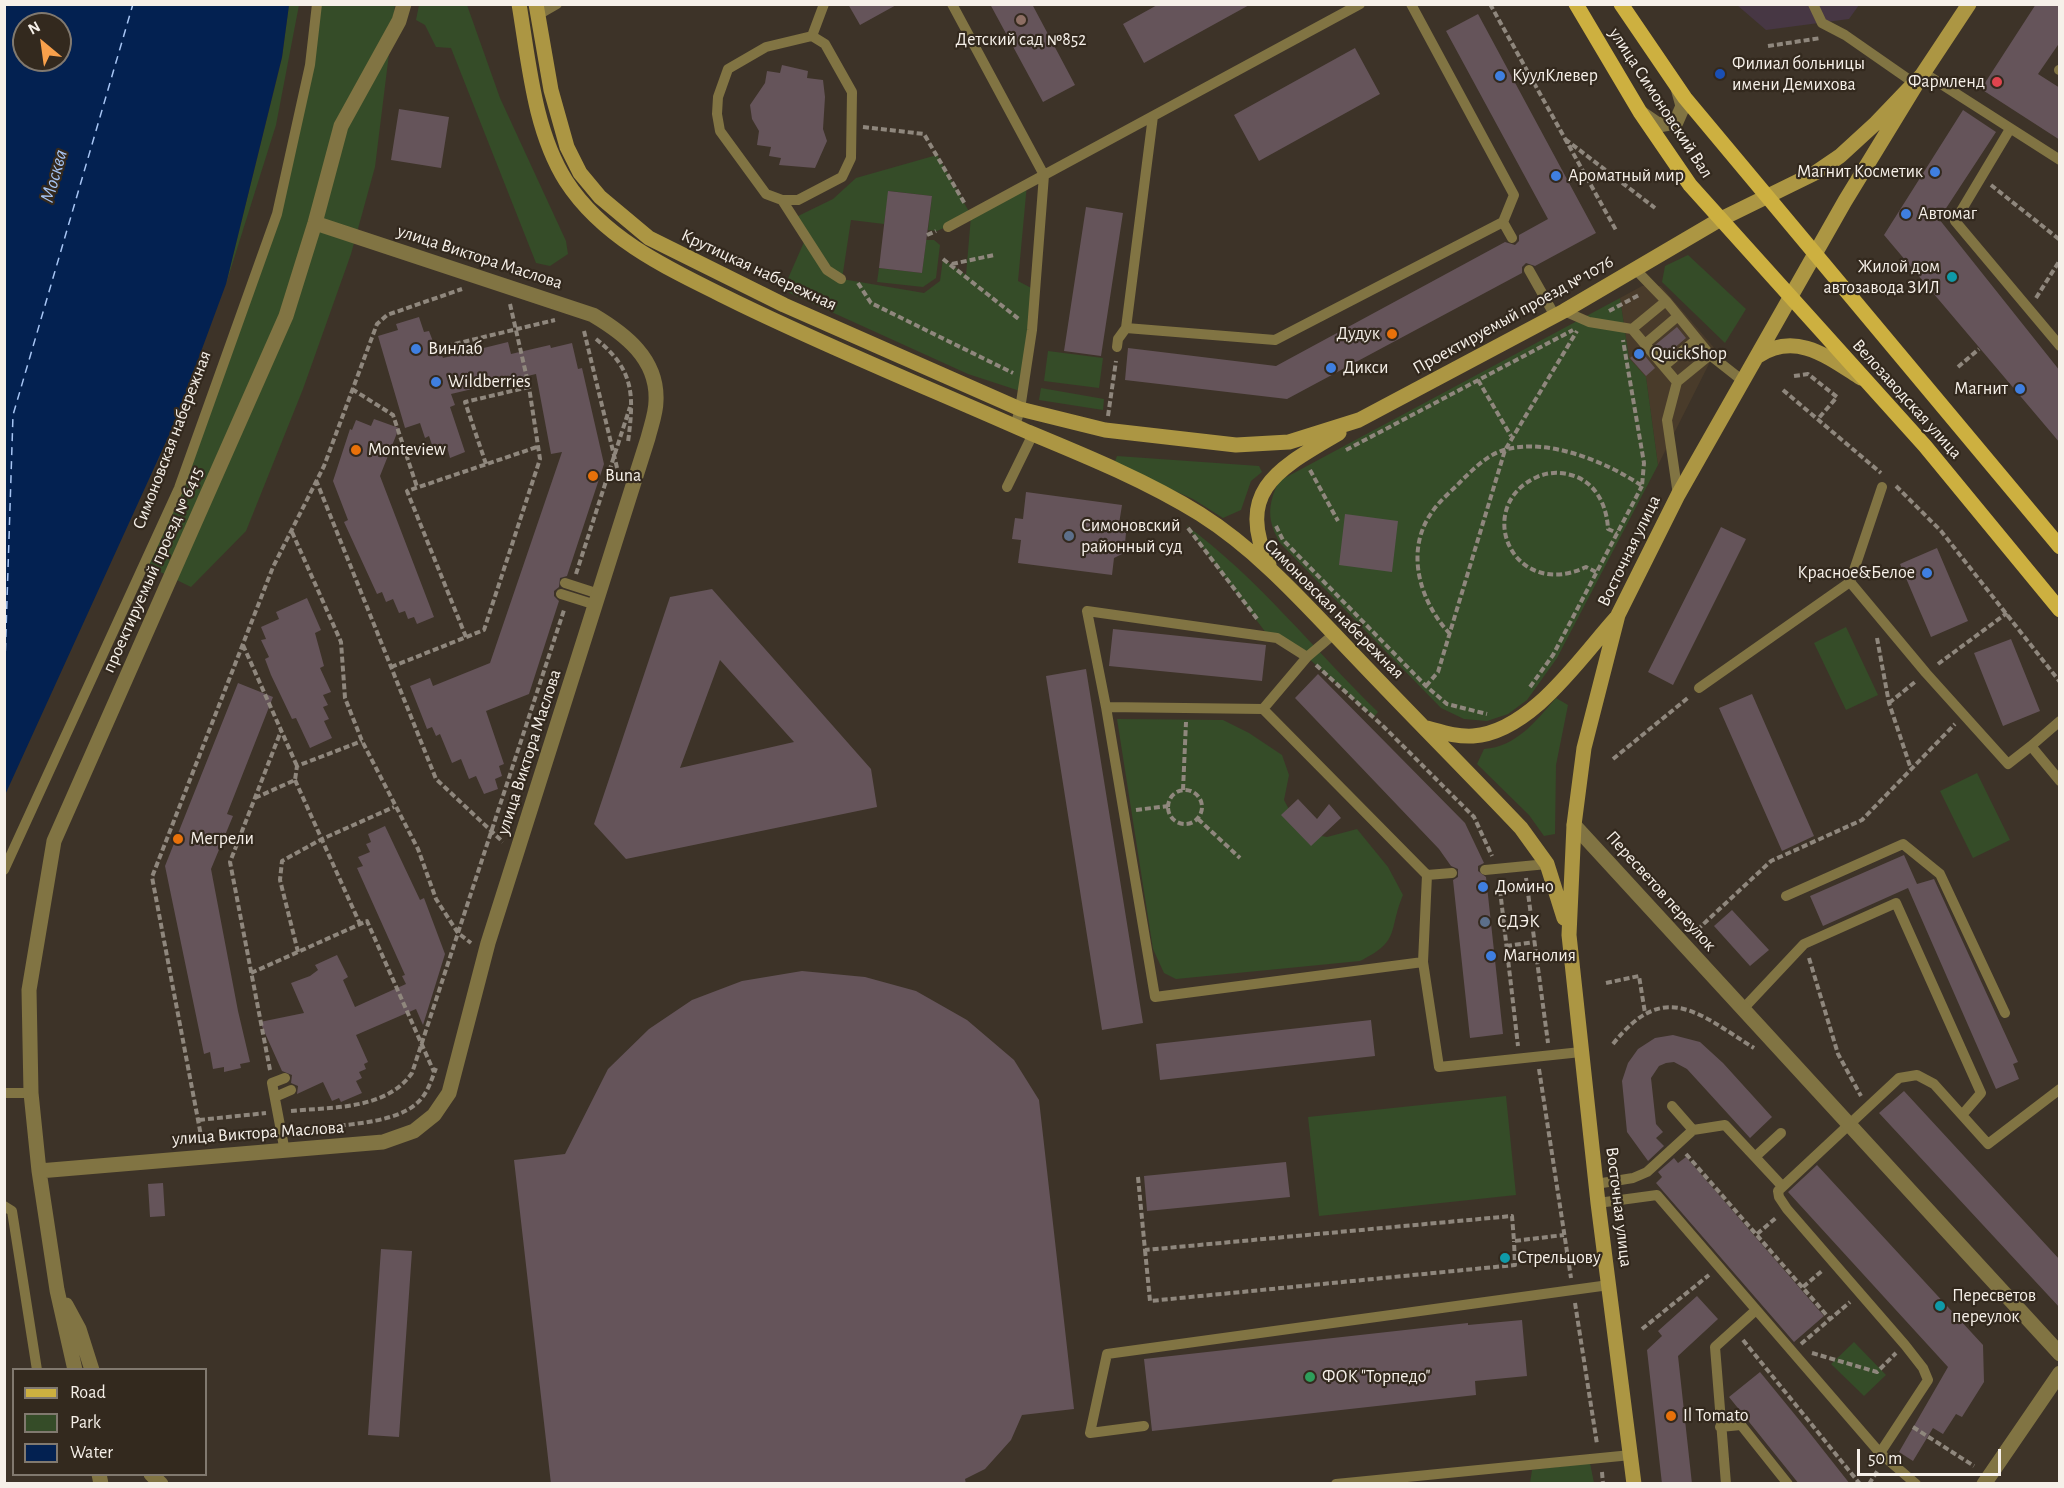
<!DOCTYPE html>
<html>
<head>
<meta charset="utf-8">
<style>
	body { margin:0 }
	#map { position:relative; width:2064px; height:1488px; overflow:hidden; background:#3d3328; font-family:"Alegreya Sans",sans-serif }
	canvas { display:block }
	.frame { position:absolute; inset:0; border:6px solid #f6f0e9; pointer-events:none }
	.legend { position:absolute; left:12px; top:1368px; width:195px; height:108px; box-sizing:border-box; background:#33291e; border:2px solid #81796f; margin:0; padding:8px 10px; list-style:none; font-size:18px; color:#f6f0e9 }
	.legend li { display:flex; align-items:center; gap:12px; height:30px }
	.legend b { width:30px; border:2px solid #81796f }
	.north { position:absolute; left:12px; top:12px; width:60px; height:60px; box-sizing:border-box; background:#33291e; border:2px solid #81796f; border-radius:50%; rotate:331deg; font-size:16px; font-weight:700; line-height:24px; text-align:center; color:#f6f0e9 }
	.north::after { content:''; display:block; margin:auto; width:21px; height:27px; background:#f8a04b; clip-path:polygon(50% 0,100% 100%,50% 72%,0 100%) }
	.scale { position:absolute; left:1857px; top:1449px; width:144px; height:27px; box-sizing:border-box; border:3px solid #f6f0e9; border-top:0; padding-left:8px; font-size:18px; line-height:21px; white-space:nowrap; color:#f6f0e9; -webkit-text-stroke:4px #33291e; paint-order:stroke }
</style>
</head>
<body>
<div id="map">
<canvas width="2064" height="1488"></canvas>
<div class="frame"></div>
<ul class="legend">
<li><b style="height:8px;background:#cdb040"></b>Road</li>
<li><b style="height:16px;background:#354c28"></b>Park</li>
<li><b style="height:16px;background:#032151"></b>Water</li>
</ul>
<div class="north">N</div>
<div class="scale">50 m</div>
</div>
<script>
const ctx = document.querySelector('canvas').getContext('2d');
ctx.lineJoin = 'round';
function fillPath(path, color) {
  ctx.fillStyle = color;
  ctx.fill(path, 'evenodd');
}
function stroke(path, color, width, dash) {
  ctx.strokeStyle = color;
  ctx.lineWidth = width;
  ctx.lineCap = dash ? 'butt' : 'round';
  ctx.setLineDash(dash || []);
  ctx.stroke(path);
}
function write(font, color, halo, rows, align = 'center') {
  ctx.font = font + ' "Alegreya Sans",sans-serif';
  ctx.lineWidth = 4.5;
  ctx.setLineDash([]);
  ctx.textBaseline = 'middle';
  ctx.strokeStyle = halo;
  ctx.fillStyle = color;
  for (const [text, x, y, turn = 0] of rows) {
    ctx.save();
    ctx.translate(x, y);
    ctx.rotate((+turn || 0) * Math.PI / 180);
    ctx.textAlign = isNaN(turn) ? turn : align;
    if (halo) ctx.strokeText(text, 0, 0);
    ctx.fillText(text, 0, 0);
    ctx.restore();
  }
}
const built = new Path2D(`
	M1642 286H1661L1716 350 1658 465 1646 378 1629 358 1620 298Z`);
const medical = new Path2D(`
	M1737 5H1859L1849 19 1766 30Z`);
const green = new Path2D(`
	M289 5H299L276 125 226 284 282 58Z
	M317 5H395L375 167 351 254 303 389 246 531 191 587 144 564 179 488 277 214Z
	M419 5H467L500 98 566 241 568 254 550 266 536 263 451 48 436 47 425 25 416 20Z
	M937 155 971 215 1027 184 1018 281 1035 290 1023 392 968 374 783 290 804 242 794 218 833 199 856 178ZM889 191 932 196 928 230 937 231 971 216 966 275 943 259 940 281 924 293 842 279 851 220 884 224Z
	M926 240H934L940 245 936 278 923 287 877 282 879 268 922 273Z
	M1688 255 1746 309 1725 343 1662 282 1665 266Z
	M1620 298 1629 358 1646 377 1658 465 1557 658 1527 700 1508 714 1487 721 1464 719 1441 708 1281 544C1267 522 1267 505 1279 481Z
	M1048 351 1103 358 1099 388 1044 381Z
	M1041 388 1104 399 1103 410 1039 400Z
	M1117 456 1259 466 1262 472 1251 481 1241 510 1223 518 1193 499 1114 464Z
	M1186 525C1258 578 1314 650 1378 712L1374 717 1307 657 1269 637Z
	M1846 627 1878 695 1846 710 1814 643Z
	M1556 698 1568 705 1556 765 1555 834 1544 836 1529 815 1477 764 1484 749C1516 747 1536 721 1556 698Z
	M1117 719 1223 720 1249 733 1282 755 1289 775 1284 800 1301 832 1327 837 1357 829 1388 867 1403 895C1388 931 1401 941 1360 961L1176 979 1164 973 1153 949Z
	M1977 773 2010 840 1973 858 1940 791Z
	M1506 1096 1516 1195 1319 1216 1308 1117Z
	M1854 1342 1886 1375 1864 1396 1831 1364Z
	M1590 1463 1594 1483H1530L1532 1470Z`);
const water = new Path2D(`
	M5 4 289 5 282 57 226 284 175 422 5 795ZM24 24H60V60H24Z`);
const ferry = new Path2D(`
	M4 693 13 415 133 4`);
const building = new Path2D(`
	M848 4H898L860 25Z
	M990 4H1032L1075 85 1043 102Z
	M1159 4H1251L1144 63 1123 24Z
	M2036 4H2060V42L2038 74 2060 88V140L1981 89Z
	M1478 14 1596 233 1535 266 1526 263 1522 267V273L1287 399 1125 380 1128 348 1276 366 1505 242 1515 245 1519 241V235L1548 219 1446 31Z
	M1355 48 1380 94 1259 161 1234 115Z
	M782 65 808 71 807 78 823 80 825 97 823 129 827 141 815 168 779 165 781 158 769 156 771 147 757 145 759 131 752 119 750 105 765 83 767 71 780 73Z
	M399 109 449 117 441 168 391 160Z
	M1963 110 1996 132 1939 219 2060 371V443L1884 235Z
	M888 191 932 196 922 273 879 268Z
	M1086 207 1123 213 1101 356 1064 351Z
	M419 317 424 332 429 331 437 352 440 351 443 358 508 342 511 354 550 345 551 348 572 343 578 369 582 368 604 464 567 576 560 578 559 587 554 591V596L559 601 529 694 486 711 504 764 499 766 502 776 495 779 498 789 484 794 476 776 469 779 461 759 452 763 440 734 436 736 432 727 427 729 410 686 430 678 433 686 490 663 562 452 551 454 536 374 451 394 455 405 450 407 465 452 450 458 447 447 434 451 429 436 425 438 420 423 405 428 378 336 398 330 396 324Z
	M1677 327 1686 338 1665 356 1655 345Z
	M1640 350 1655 368 1646 376 1630 358Z
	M374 419 399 428 380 476 434 617 417 624 414 617 408 619 405 611 399 613 393 599 386 602 382 592 377 594 344 522 348 520 333 481 350 429 352 430 356 420 371 426Z
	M1026 492 1122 505 1119 524 1126 533 1124 553 1114 558 1112 575 1018 563 1021 540 1012 539 1015 518 1023 519Z
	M1345 514 1398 521 1392 572 1339 565Z
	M1721 527 1746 539 1673 685 1648 672Z
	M1937 548 1968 621 1931 637 1900 564Z
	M712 589 871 769 877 807 626 859 594 824 670 597ZM720 660 794 742 680 768Z
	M307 598 321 630 315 633 324 666 320 668 331 692 323 695 328 705 323 707 329 719 324 721 332 738 310 748 296 718 292 719 271 675 265 659 269 657 261 640 266 639 261 627 279 619 276 612Z
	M1113 629 1266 645 1262 681 1109 666Z
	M2011 639 2040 711 2003 726 1974 653Z
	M1086 669 1143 1023 1102 1030 1046 676Z
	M1318 674 1465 823 1484 863 1478 866V871L1486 877 1503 1034 1470 1038 1453 880 1458 877V869L1451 866 1439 849 1295 698Z
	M238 683 273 697 227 814 233 816 211 869 238 1011 250 1062 240 1064 241 1068 224 1072V1067L213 1069 210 1052 204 1054 165 866Z
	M1752 694 1814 836 1782 851 1719 708Z
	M1298 799 1317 819 1329 804 1341 818 1311 846 1281 815Z
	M385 826 420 900 424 898 445 954 423 1025 416 1009 356 1035 368 1062 364 1064 366 1069 359 1072 362 1078 356 1081 362 1093 341 1102 339 1098 332 1101 323 1082 297 1094 298 1086 291 1083 292 1075 282 1071 260 1022 304 1013 291 983 310 976 318 970 315 965 337 955 348 977 343 980 355 1007 406 984 402 976 405 975 357 868 363 866 358 857 370 852 366 844 371 842 368 834Z
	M1904 855 1917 884 1934 879 2018 1062 2013 1064 2019 1079 1996 1089 1908 888 1823 926 1810 896Z
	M1732 910 1769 950 1750 966 1714 926Z
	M802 971 865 977 916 991 967 1020 1014 1060 1039 1100 1074 1409 1022 1415 1011 1440 985 1469 965 1479 966 1484H551L514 1160 565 1154 608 1069 649 1029 692 1000 742 981Z
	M1371 1020 1375 1056 1160 1080 1156 1044Z
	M1673 1035 1700 1042 1723 1063 1772 1117 1750 1138 1687 1069 1674 1062 1666 1063 1659 1066 1651 1078 1656 1124 1663 1132 1656 1138 1664 1146 1648 1161 1627 1132 1622 1081 1628 1063 1638 1049 1655 1038Z
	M1904 1091 2060 1260V1308L1879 1113Z
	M1686 1157 1824 1316 1794 1342 1656 1183 1662 1177 1658 1172 1674 1158 1678 1163Z
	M1286 1162 1290 1197 1147 1211 1144 1176Z
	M1817 1165 1983 1345 1984 1382 1962 1417 1956 1414 1943 1434 1933 1428 1913 1461 1899 1452 1948 1367 1788 1192Z
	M163 1183 165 1216 150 1217 148 1184Z
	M381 1249 412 1251 399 1437 368 1435Z
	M1697 1296 1718 1319 1678 1356 1692 1484H1662L1647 1350 1662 1336 1658 1331Z
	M1522 1320 1527 1376 1475 1381 1476 1395 1152 1431 1144 1359 1468 1323V1325Z
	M1760 1372 1805 1427 1850 1484H1799L1729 1397Z`);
const path = new Path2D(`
	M1490 4 1617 232
	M1768 46 1821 38
	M863 127 924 134 965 204
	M1565 139 1655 208
	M1991 185 2060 240
	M927 235 936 231
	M943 259 1020 320
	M952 264 994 255
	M858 283 871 303 1013 373
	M2036 298 2060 260
	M1609 311 1639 295
	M584 331 619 476
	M596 339C635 370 634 396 628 442
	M446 346 555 320
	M1958 367 1979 349
	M1794 376 1808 374 1837 397 1818 419
	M1478 380 1511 436
	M352 389 393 415 417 487
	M1783 390 1881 473
	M1108 416 1116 361
	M1346 450 1573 330
	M486 464 465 402 529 387
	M1310 470 1338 521
	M316 480 436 779 503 842
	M1896 486 1941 531 2060 682
	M1276 526 1283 540 1426 686 1447 704 1487 714
	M1188 528 1258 620
	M292 532 341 642 345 698 362 741 418 849 436 899 458 933 471 943
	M1596 572 1586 567C1512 602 1472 506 1537 477 1550 471 1564 472 1577 477 1598 486 1607 508 1608 529L1617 533
	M576 574 630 407
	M1450 634C1420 602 1404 551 1432 512 1440 500 1453 490 1463 479 1475 468 1487 455 1504 450 1547 437 1607 462 1642 486L1644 463 1623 340
	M466 637 407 491 537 447
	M1877 638 1889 703 1911 769
	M243 645 297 766
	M1938 664 2007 613
	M1316 665 1384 727 1474 817 1492 856
	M391 667 484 630 540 459 529 387 510 304
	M1426 686 1438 672 1505 450 1577 331
	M1530 687 1553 655 1642 486
	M1889 703 1915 682
	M1613 759 1689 697
	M295 780 360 924
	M1183 790 1186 722
	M1168 807a17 17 0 1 1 34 0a17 17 0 1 1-34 0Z
	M255 798 295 780 297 766 362 741
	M1136 810 1168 806
	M1198 819 1240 858
	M1526 878 1548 1043
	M1499 881 1518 1046
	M1697 930 1771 861 1862 820 1955 724
	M1506 946 1535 942
	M298 952 280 880 282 861 322 839 394 807
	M1809 958 1838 1054 1861 1096
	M251 973 367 921 434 1072
	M1606 983 1639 976 1645 1013
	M1613 1044C1664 979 1698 1013 1754 1048
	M1539 1069 1571 1278
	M270 1070 230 862 281 731
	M291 1111C332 1107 386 1110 412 1073L564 610
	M199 1120 266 1113
	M295 1130C329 1125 391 1126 416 1104 427 1095 431 1081 436 1068
	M202 1141 152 877 273 567 324 466 377 324 387 315 462 289
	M1686 1154 1830 1319
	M1138 1177 1145 1250 1512 1216 1514 1241 1564 1235
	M1757 1234 1777 1217
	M1145 1250 1150 1301 1515 1265 1514 1241
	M1803 1287 1823 1270
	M1575 1303 1597 1444
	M1642 1329 1709 1275
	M1743 1340 1860 1484
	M1801 1344 1850 1302
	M1812 1353 1877 1372 1896 1353
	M1913 1427 1974 1466
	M1602 1472 1603 1484
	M1869 1484 1878 1470`);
const service = new Path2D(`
	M952 4 1044 175 1032 330 1020 409 1015 426
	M1813 4 1822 23 1845 35 1914 83
	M538 15 557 4
	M812 36 825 44 852 92 851 158 842 177 798 200H782L766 194 720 131 717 114 718 97 728 69 766 47Z
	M812 36 824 4
	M2059 70H2060
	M1924 73 2060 160
	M2010 129 1955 221 2060 346
	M782 200 827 270 841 279
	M1503 222 1512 238
	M948 227 1360 4
	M1529 270 1555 316
	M1636 270 1666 301
	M1564 311 1589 322 1632 329
	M1126 328 1275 340 1503 222 1514 195 1411 4
	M1645 344 1678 316
	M1117 347 1118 339 1126 328 1153 116
	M1664 366 1697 339
	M1677 382 1632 329 1666 301 1710 355 1743 381
	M1007 487 1033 434
	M1882 487 1850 582 1926 673 2008 764 2031 746
	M1678 495 1667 420 1677 382 1710 355
	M565 583 599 594
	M561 594 596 605
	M1699 688 1850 582
	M1106 707 1087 611 1277 638 1307 657
	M1263 709 1307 657 1334 634
	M2060 721 2031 746 2060 781
	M4 870 179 488 277 214 310 65 317 4
	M1485 870 1547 864
	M1427 875 1452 873
	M1786 896 1903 844 1940 874 2005 1013
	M1423 962 1155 997 1106 707 1263 709 1427 875 1423 962 1439 1067 1581 1052
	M1742 1010 1804 944 1896 903 1981 1093 1962 1115
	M4 1093H31
	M275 1097 291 1090
	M1672 1106 1693 1130
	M285 1152 272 1083 285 1078
	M1755 1157 1782 1186
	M1596 1184 1633 1178 1647 1172 1693 1130 1725 1125 1755 1157 1781 1133
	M1598 1203 1657 1195 1880 1453 1916 1484
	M4 1206 12 1211 37 1370
	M1144 1426 1090 1433 1107 1354 1609 1285
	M1720 1427 1741 1425 1788 1484
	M1880 1453 1928 1380 1923 1368 1905 1345 1787 1209 1779 1197 1778 1191 1899 1078 1917 1075 1934 1084 1988 1144 2060 1089
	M1336 1484 1631 1455
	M1726 1484 1715 1347 1756 1310`);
const minor = new Path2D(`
	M1642 114 1658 125 1676 122 1683 106 1678 88
	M1574 825 2060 1354
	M39 1171 383 1142 414 1131 434 1115 449 1093 488 943 648 438C651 426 656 413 656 401 658 359 625 334 593 315L315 223
	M66 1305 79 1329 92 1370
	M75 1370 57 1290 39 1171 31 1093 29 990 54 841 286 316 315 223 341 126 399 21 404 4
	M99 1474 101 1484
	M151 1474 161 1484
	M1984 1484 2060 1373`);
const secondary = new Path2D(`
	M519 4C529 63 534 130 566 181 606 243 678 273 742 305 835 350 933 390 1028 432 1086 456 1147 481 1200 514 1260 552 1307 606 1355 656 1410 714 1466 770 1521 828L1547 864 1564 918
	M536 4 551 90 567 147 580 173 600 197 649 238 784 305 1020 409 1105 430 1236 445 1289 442 1359 420 1564 311 1719 220 1815 173 1840 156 1876 123 1922 75
	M1758 356C1796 331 1828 357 1861 378
	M1269 565C1233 489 1282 467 1339 433
	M1427 728C1442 732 1457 737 1473 736 1531 732 1580 658 1616 618
	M1634 1484 1598 1203 1569 935 1574 825 1584 748 1618 615 1678 495 1845 201 1922 75 1969 4`);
const primary = new Path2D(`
	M1576 4 1640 112 1690 185 1925 446 2060 610
	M1621 4 1685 98 2060 547`);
const markers = [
	[1021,20,6,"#8d6e63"],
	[1720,74,6,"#1a4fb4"],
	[1500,76,6,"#3f7fe0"],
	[1997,82,6,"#e0444e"],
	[1935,172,6,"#3f7fe0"],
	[1556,176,6,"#3f7fe0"],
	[1906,214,6,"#3f7fe0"],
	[1952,277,6,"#0f9aa8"],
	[1392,334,6,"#e8710a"],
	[416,349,6,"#3f7fe0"],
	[1639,354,6,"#3f7fe0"],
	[1331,368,6,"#3f7fe0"],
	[436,382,6,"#3f7fe0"],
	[2020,389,6,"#3f7fe0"],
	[356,450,6,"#e8710a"],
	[593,476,6,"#e8710a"],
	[1069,536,6,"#5c6f8a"],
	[1927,573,6,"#3f7fe0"],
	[178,839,6,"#e8710a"],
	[1483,887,6,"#3f7fe0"],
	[1485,922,6,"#5c6f8a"],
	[1491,956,6,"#3f7fe0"],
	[1505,1258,6,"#0f9aa8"],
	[1940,1306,6,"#0f9aa8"],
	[1310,1377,6,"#2e9e5b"],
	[1671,1416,6,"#e8710a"]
];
const poiNames = [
	["Детский сад №852",1021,40,"center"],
	["Филиал больницы",1732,64],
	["имени Демихова",1732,85],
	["КуулКлевер",1512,76],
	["Фармленд",1985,82,"right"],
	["Магнит Косметик",1923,172,"right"],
	["Ароматный мир",1568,176],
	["Автомаг",1918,214],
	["Жилой дом",1940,267,"right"],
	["автозавода ЗИЛ",1940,288,"right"],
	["Дудук",1380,334,"right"],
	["Винлаб",428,349],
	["QuickShop",1651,354],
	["Дикси",1343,368],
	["Wildberries",448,382],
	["Магнит",2008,389,"right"],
	["Monteview",368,450],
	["Buna",605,476],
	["Симоновский",1081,526],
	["районный суд",1081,547],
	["Красное&Белое",1915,573,"right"],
	["Мегрели",190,839],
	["Домино",1495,887],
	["СДЭК",1497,922],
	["Магнолия",1503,956],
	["Стрельцову",1517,1258],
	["Пересветов",1952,1296],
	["переулок",1952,1317],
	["ФОК \"Торпедо\"",1322,1377],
	["Il Tomato",1683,1416]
];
const streetNames = [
	["улица Симоновский Вал",1661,103,57],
	["улица Виктора Маслова",480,257,18],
	["Крутицкая набережная",759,270,25],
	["Проектируемый проезд № 1076",1513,315,-29],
	["Велозаводская улица",1907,399,48],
	["Симоновская набережная",172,440,-69],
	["Восточная улица",1629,551,-64],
	["проектируемый проезд № 6415",153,570,-66],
	["Симоновская набережная",1334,609,45],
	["улица Виктора Маслова",529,752,-72],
	["Пересветов переулок",1661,891,48],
	["улица Виктора Маслова",258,1133,-4],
	["Восточная улица",1619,1207,83]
];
const waterNames = [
	["Москва",54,176,-74]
];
fillPath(built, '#493b2a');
fillPath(medical, '#473744');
fillPath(green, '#354c28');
fillPath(water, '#032151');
stroke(ferry, '#a6c4f3', 1.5, [8, 6]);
fillPath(building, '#65545a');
stroke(path, '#8f877d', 4, [6, 3]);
stroke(service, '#817443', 10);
stroke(minor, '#817443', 15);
stroke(secondary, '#ac9643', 15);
stroke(primary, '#cdb040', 15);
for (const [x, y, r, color] of markers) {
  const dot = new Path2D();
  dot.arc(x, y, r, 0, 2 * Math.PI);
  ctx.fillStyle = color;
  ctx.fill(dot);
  stroke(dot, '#33291e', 2);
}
write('18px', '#f6f0e9', '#33291e', poiNames, 'left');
write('18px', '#f6f0e9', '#33291e', streetNames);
write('italic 20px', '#a6c4f3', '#33291e', waterNames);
</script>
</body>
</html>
